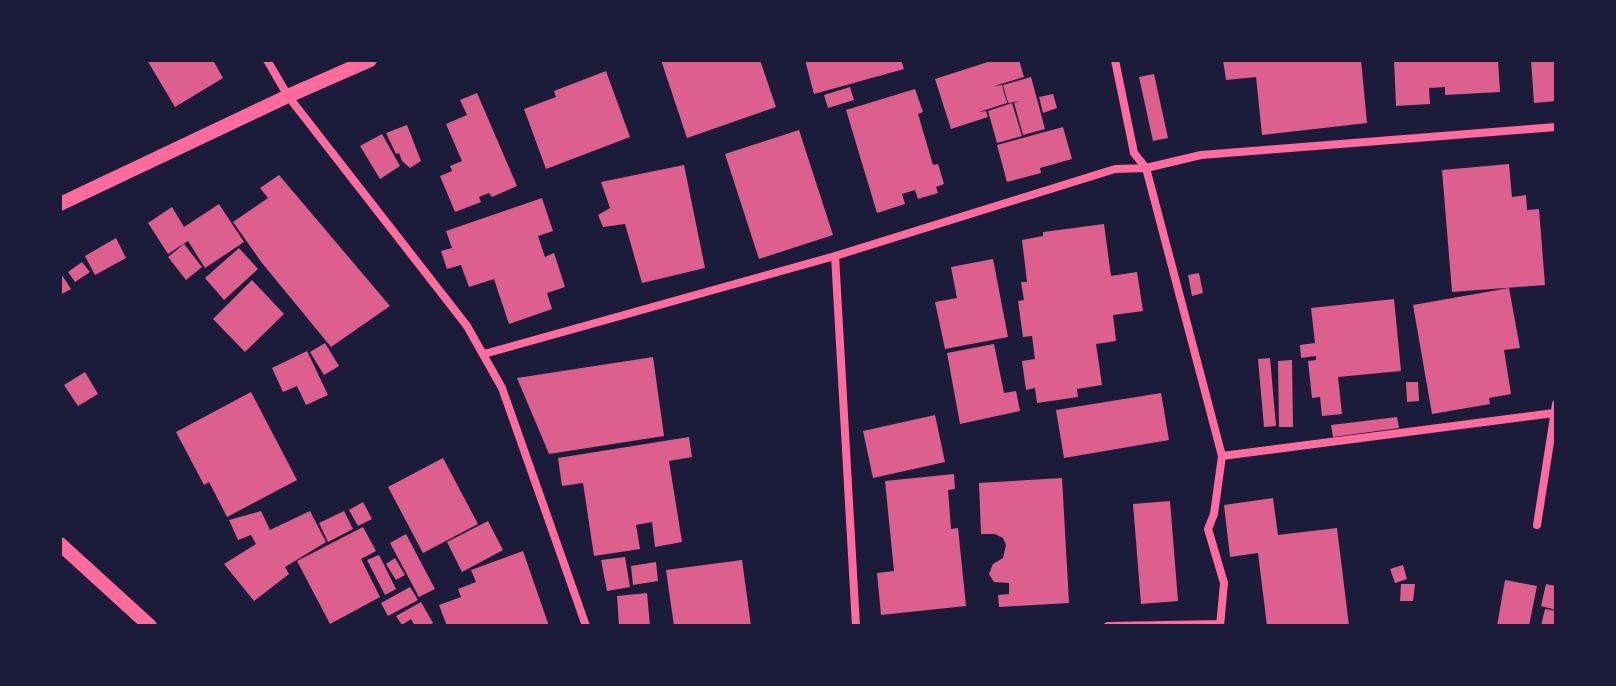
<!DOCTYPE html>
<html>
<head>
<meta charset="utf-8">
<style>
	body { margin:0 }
	#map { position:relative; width:1616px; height:686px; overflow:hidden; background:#1b1b3a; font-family:"Fira Sans Condensed",sans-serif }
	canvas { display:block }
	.frame { position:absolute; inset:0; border:62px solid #1b1b3a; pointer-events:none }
</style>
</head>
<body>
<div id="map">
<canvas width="1616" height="686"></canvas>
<div class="frame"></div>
</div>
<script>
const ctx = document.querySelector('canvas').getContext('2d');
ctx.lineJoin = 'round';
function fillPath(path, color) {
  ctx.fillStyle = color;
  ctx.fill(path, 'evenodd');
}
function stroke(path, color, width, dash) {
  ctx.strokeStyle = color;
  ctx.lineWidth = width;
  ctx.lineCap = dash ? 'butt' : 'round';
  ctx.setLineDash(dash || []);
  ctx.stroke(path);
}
const building = new Path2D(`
	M147 60H213L223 78 175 107Z
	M661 60H760L776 107 687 138Z
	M805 60H901L904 69 814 94Z
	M994 60H1019L1024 77 994 86 1002 85 1007 103 979 112 986 111 988 117 951 129 935 79Z
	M1223 60H1361L1367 123 1262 135 1256 77 1226 80Z
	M1394 60H1498L1500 92 1445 95V87L1429 88 1430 104 1396 106Z
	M1531 60H1556V101L1534 103Z
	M606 71 630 137 546 169 524 109 556 97 554 91Z
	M1154 74 1168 138 1153 141 1139 77Z
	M1031 77 1045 129 1023 135 1014 103 1020 101 1008 103 1003 85Z
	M850 87 854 100 828 108 824 95Z
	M915 89 923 112 918 114 933 165 938 164 944 184 936 187 938 193 918 199 915 190 902 194 905 204 877 213 846 110Z
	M477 93 517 186 492 197 489 193 479 197 481 202 455 212 440 176 452 171 450 166 462 161 446 124 467 115 460 100Z
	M1053 94 1057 108 1043 113 1039 97Z
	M1012 103 1022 136 997 143 988 111Z
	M407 125 421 161 410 168 402 161 399 153 396 154 386 133Z
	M1063 127 1072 159 1040 168 1041 173 1007 182 997 145Z
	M799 130 833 235 759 259 725 154Z
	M382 134 400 166 380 179 360 146Z
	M1509 164 1512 197 1526 195 1527 210 1539 209 1545 285 1452 292 1442 170Z
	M684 165 705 268 642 283 625 224 603 227 598 215 610 208 601 182Z
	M279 175 390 306 331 347 262 263 233 222 268 198 260 188Z
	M542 198 553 231 538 236 545 257 554 253 565 287 547 293 552 309 509 324 494 279 469 287 461 265 447 269 441 251 452 248 446 231Z
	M219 204 244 242 205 268 188 241 168 254 148 223 172 207 184 227Z
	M1104 224 1111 276 1137 272 1143 311 1113 315 1116 341 1096 344 1102 385 1077 389 1078 397 1037 403 1035 388 1026 390 1022 361 1035 359 1032 336 1023 337 1018 301 1024 300 1021 282H1027L1022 240 1043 236V232Z
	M116 238 126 258 95 275 85 256Z
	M184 244 202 267 186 280 168 257Z
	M239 248 258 269 224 300 205 278Z
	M993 259 1008 337 945 349 935 302 957 298 951 267Z
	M82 262 90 272 75 282 68 272Z
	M60 272 71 289 62 294 60 292Z
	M1199 273 1203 293 1192 296 1188 275Z
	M252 280 284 314 245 352 213 319Z
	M1509 288 1520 348 1504 350 1511 394 1489 398 1490 404 1432 414 1413 305Z
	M1394 299 1401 371 1338 377 1342 414 1322 416 1320 397 1312 398 1308 361 1316 360V356L1301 358 1300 345 1315 343 1311 308Z
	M325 343 339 366 324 375 310 352Z
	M994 344 1004 393 1016 391 1020 411 960 424 947 353Z
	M307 351 328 395 306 405 297 386 283 392 272 368Z
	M653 357 664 436 549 454 517 378Z
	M1270 358 1276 426 1264 427 1258 359Z
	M1292 360 1293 427H1279L1278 361Z
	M85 372 98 394 78 406 64 385Z
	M1406 382H1418L1419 401 1407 402Z
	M251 392 297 480 227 517 209 482 204 485 176 432Z
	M1161 393 1169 440 1064 458 1056 410Z
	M935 415 945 462 873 478 863 431Z
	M1397 417 1399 428 1333 437 1331 425Z
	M689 437 692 457 669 461 682 542 655 547 652 522 636 525 640 549 594 556 583 483 562 486 558 458Z
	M443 458 478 524 423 553 388 487Z
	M954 474 955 489 948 490 951 529 958 528 966 606 881 615 877 573 894 571 885 481Z
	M1062 478 1069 603 999 607 998 595 1009 594V583L994 582 989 574 993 564 1003 558 1006 545 1003 538 995 534H981L979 483Z
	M1273 498 1278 535 1337 528 1349 626H1267L1258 553 1230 557 1224 505Z
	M1170 501 1178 601 1141 604 1133 504Z
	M363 502 372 519 358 526 349 510Z
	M261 511 270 530 310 511 326 542 285 567 289 574 254 601 224 564 256 544 251 535 238 540 229 520Z
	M344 511 353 529 328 542 319 523Z
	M488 521 503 550 462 572 447 542Z
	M363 527 376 551 361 559 380 597 330 624 297 561Z
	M406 534 435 589 419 597 390 543Z
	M523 551 549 626H447L439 605 461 597 458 589 476 582 471 570Z
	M379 555 396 589 385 595 367 560Z
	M625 557 630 587 607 591 601 560Z
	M395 558 405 575 396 580 386 564Z
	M742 560 751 626H674L666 570Z
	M656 562 658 581 633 585 631 566Z
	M1403 565 1407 579 1395 583 1390 569Z
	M1505 580 1537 586 1529 626H1497Z
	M1401 584H1415L1413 601H1400Z
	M1546 584 1556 586V610L1541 606Z
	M410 587 418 600 388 616 381 603Z
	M647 593 650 626H619L617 596Z
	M421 602 433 623 428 626H415L411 619 402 625 396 616Z
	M1545 609 1556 611 1555 626H1541Z`);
const minor = new Path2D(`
	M267 60 288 96 467 326 502 388 586 626
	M1115 60 1134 153 1146 168 1222 456 1214 514 1208 529 1224 583 1220 626
	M835 256 856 626
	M484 354 835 256 1115 169 1146 168 1201 155 1556 127
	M1222 456 1554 413
	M1537 525 1556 404
	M1108 626 1220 624`);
const tertiary = new Path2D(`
	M60 204 288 96 370 60
	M60 544 150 626`);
fillPath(building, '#dd5f8e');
stroke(minor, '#ff6b9d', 8);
stroke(tertiary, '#ff6b9d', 14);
</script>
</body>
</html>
